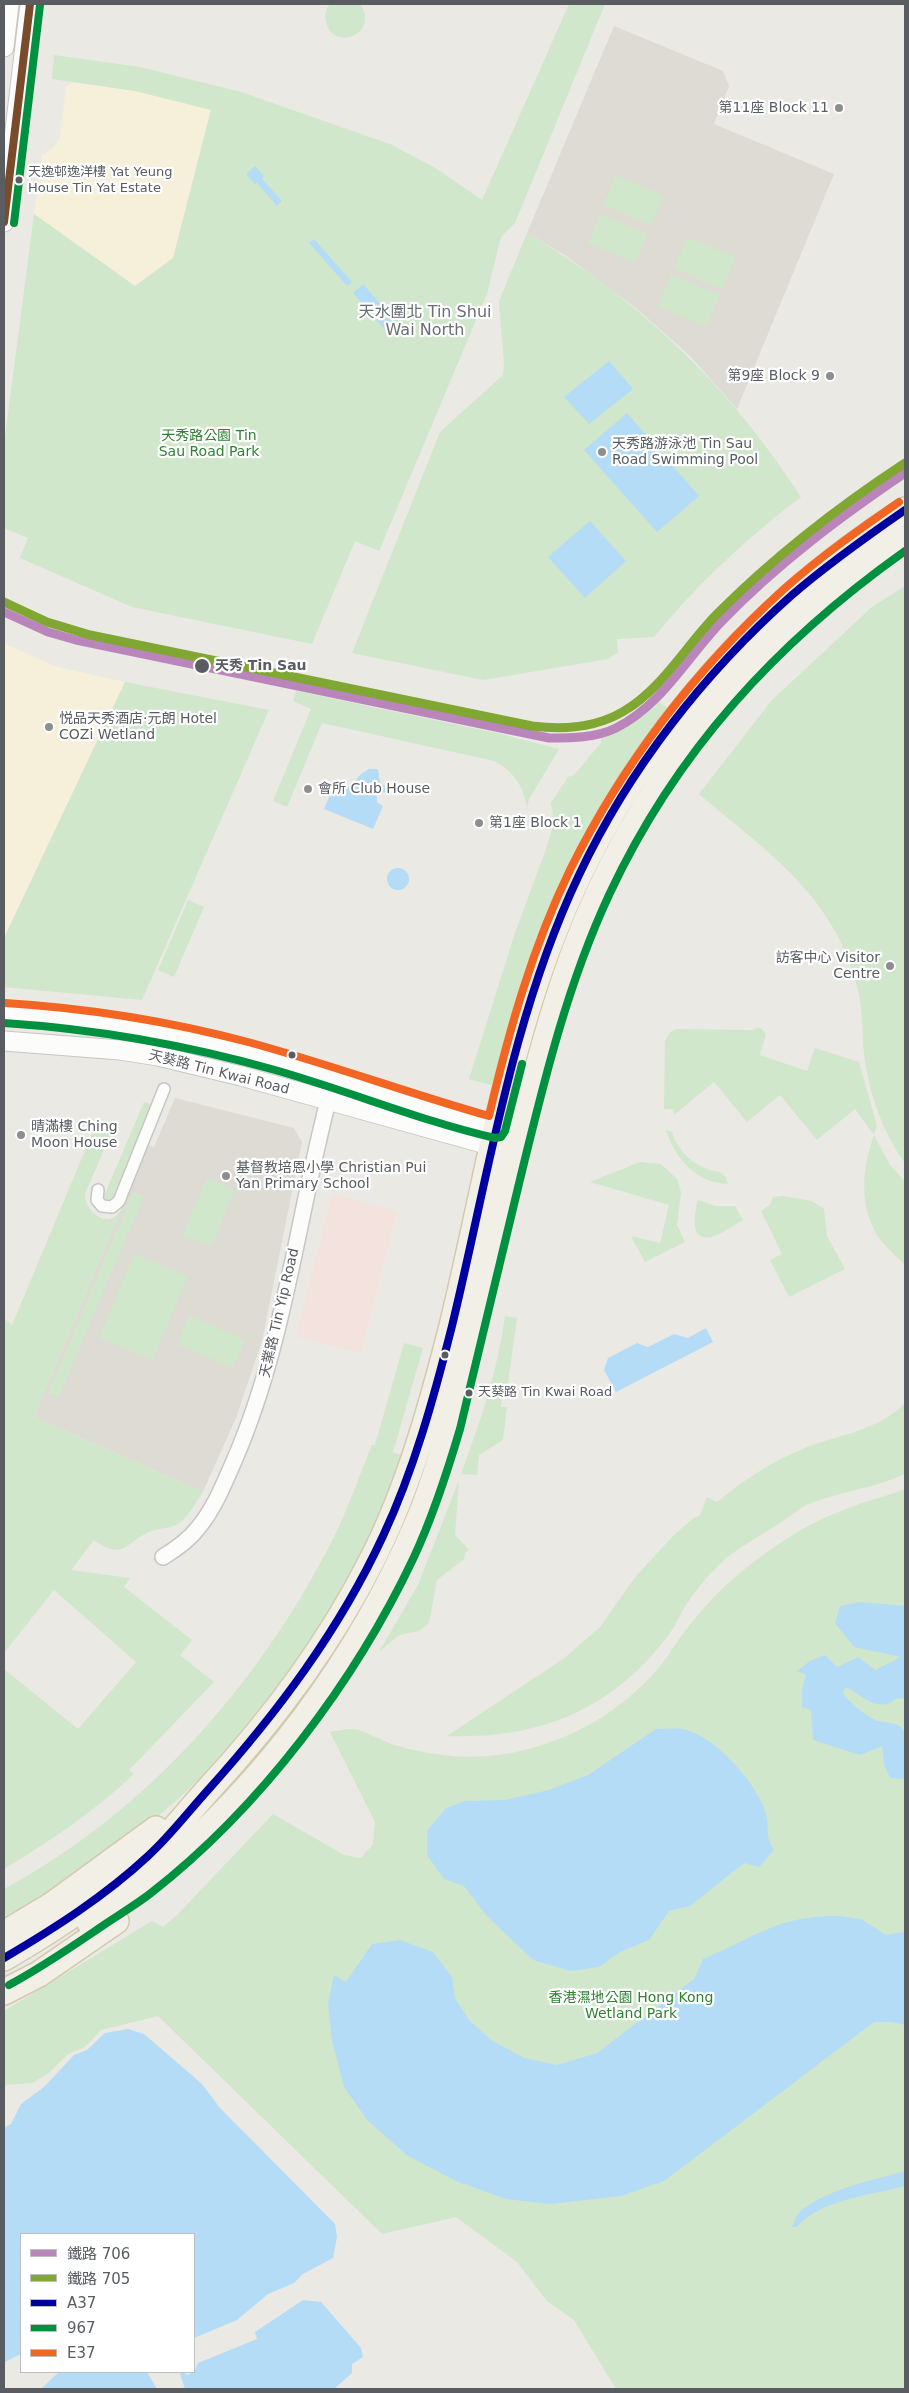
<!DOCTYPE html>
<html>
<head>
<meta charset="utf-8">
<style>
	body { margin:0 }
	#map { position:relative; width:909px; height:2393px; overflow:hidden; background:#eae9e3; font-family:"DejaVu Sans","Noto Sans TC",sans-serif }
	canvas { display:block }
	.frame { position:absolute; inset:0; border:5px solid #595d62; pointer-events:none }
	.legend { position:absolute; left:20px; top:2233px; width:175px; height:140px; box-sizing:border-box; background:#fff; border:1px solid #bdbec0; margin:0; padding:6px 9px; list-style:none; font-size:15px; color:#595d62 }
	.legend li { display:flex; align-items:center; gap:10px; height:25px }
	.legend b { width:25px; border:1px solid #bdbec0 }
</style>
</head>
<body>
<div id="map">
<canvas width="909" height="2393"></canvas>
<div class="frame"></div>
<ul class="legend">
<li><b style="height:6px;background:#ba85bb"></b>鐵路 706</li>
<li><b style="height:6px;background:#7fa732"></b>鐵路 705</li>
<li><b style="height:6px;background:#0000a0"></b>A37</li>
<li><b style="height:6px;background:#009140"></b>967</li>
<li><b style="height:6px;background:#f26522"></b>E37</li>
</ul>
</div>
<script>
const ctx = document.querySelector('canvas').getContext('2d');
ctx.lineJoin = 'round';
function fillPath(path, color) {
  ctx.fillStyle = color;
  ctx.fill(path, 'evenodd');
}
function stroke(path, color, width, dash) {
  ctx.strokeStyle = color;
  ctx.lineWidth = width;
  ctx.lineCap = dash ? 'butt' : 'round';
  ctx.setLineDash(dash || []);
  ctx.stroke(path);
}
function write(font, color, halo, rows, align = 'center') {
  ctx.font = font + ' "DejaVu Sans","Noto Sans TC",sans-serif';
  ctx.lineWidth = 4.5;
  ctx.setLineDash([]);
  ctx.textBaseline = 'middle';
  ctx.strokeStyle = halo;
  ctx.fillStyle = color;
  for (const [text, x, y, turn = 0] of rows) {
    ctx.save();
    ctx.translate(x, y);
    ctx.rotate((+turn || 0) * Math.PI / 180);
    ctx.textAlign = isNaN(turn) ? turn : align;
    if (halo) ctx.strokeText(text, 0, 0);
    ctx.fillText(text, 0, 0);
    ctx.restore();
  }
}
const commercial = new Path2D(`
	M74 82 135 91 211 109 173 258 135 286 34 214 42 155 52 149 60 138 66 86Z
	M4 643 54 666 125 682 4 938Z`);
const education = new Path2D(`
	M614 26 723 71 729 86 714 124 834 174 737 409 690 356 637 309 566 256 527 233Z
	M175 1098 294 1128 302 1142 262 1341 236 1418 203 1492 34 1417 148 1145 154 1147Z`);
const medical = new Path2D(`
	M332 1194 397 1211 361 1353 296 1336Z`);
const green = new Path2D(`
	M330 4 361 5C379 35 333 52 326 22 324 15 326 9 330 4Z
	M569 4H605L515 223 501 237 487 294 379 551 355 541 312 644 132 607 20 558 28 538 4 528V445L34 214 135 286 173 258 211 110 135 91 52 79 54 55 140 67 241 92 390 144 437 169 482 200Z
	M616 175 664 196 651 225 603 205Z
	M600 214 648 234 635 263 588 243Z
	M527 233C641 301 729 386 801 497 747 538 697 584 654 637L617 639 618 652 608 659 483 680 352 653 440 432 503 375 504 364 499 301Z
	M687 237 736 257 722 289 674 268Z
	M671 275 720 295 706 327 658 306Z
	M905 586V1163C882 1131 869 1093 864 1054 862 1031 863 1008 857 986 833 894 767 852 699 794L772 700 872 607Z
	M125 682 269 710 142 1000 4 987V938Z
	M296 691 497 733 559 749 529 799 527 809C524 787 514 771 494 761L322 723 287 807 273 801 311 709 293 701Z
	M658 701 672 712 647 744 498 1072 491 1085 469 1079 513 939 547 846 552 829 553 816 551 803 568 777 574 775 601 743V737C625 729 641 720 658 701Z
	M188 900 204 907 174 977 158 970Z
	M756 1028H761L766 1034 760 1055 807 1071 815 1048 859 1062 877 1126 874 1135 890 1165 905 1181V1265C898 1258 890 1251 883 1243 858 1212 861 1170 874 1135L855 1109 817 1140 780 1095 747 1122 714 1082 674 1115 673 1109H664L665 1041 670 1032 677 1029 753 1030Z
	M144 1102 151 1104 113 1198 107 1201 104 1196Z
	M96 1124 112 1131 85 1194C85 1214 110 1230 121 1210L34 1417 203 1492C195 1503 188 1519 176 1525 167 1529 157 1528 149 1532 125 1543 124 1561 94 1540L71 1570 130 1578 124 1587 192 1640 180 1655 214 1682 129 1770 134 1774C95 1811 50 1841 4 1869V1669L78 1729 136 1662 54 1590 4 1653V1318L12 1325Z
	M666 1130 672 1132C677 1149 691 1163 707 1169 712 1171 718 1171 723 1174 726 1177 727 1180 728 1184 696 1183 675 1158 666 1130Z
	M640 1162 661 1164 677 1179 681 1192 677 1225 685 1242 645 1262 631 1236 660 1243 669 1205 590 1182Z
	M207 1178 235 1190 211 1247 182 1235Z
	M133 1192 144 1196 59 1397 48 1393Z
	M783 1196 812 1201 824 1209 827 1236 845 1269 789 1297 770 1260 782 1254 761 1211 770 1205 773 1197Z
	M698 1200 716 1206H735L743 1220C733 1226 721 1234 711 1237 688 1242 695 1210 698 1200Z
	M134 1254 188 1276 153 1360 99 1338Z
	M189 1315 245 1340 233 1368 177 1344Z
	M505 1316 517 1318 507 1390 502 1399 501 1407H507L503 1440 479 1455 477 1475 461 1474C480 1422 498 1371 505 1316Z
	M404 1343 423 1348 393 1452 401 1455C395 1473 390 1492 383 1509 326 1646 224 1775 103 1859 71 1882 37 1901 4 1922V1889C147 1812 260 1683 333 1539 348 1509 359 1476 372 1445H375Z
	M905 1403V1474C875 1488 842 1491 811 1503 801 1507 792 1515 783 1521 765 1533 746 1543 729 1556 717 1565 697 1588 689 1601 682 1610 678 1621 672 1630 615 1709 542 1739 447 1736L563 1659 600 1627 636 1576 673 1536 691 1520 700 1515 707 1497 717 1502C744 1480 772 1461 805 1448 840 1434 878 1431 905 1403Z
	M459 1480 455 1535 469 1550 465 1553 464 1559 437 1580 429 1623 419 1631 399 1635 379 1652 418 1585Z
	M905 1489V2389H616L574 2320 547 2301 517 2262 456 2217 382 2234 158 2016 101 2030 85 2047 68 2054 48 2074 32 2083 4 2085V2011L152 1921 163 1927 178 1914 273 1814 344 1855 361 1858 373 1844 375 1822 330 1732C337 1731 345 1729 352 1729 363 1729 385 1743 398 1746 440 1758 486 1761 528 1749 578 1736 621 1710 655 1672 666 1660 673 1647 682 1635 699 1612 719 1590 741 1572 774 1545 811 1521 851 1507 869 1500 888 1496 905 1489Z`);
const water = new Path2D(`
	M255 166 264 176 262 179 282 201 277 206 257 183 255 184 246 174Z
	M314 239 352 282 347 286 309 243Z
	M363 284 401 328 391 337 353 293Z
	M609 361 633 389 589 424 564 397Z
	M627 413 699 496 657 532 584 450Z
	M590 521 626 561 585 598 548 557Z
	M369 769H378L380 783 388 788 386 792 379 793 377 795V802L383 806 373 829 324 809 334 785 342 788 350 787 361 774Z
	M387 879a11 11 0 1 1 22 0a11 11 0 1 1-22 0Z
	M706 1328 713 1342 616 1392 604 1370 608 1358 637 1343 648 1347 674 1334 688 1338Z
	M861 1602 905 1606V1699L897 1698C877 1715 862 1694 845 1687L843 1694C852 1704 861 1712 873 1719 883 1725 902 1719 905 1735 908 1749 905 1765 905 1779L890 1778 884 1764 882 1746 860 1755 813 1740 811 1710 802 1707V1689L806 1675 797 1671 810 1661 825 1655 837 1667 858 1657 875 1670 901 1657 854 1647 835 1623 840 1606Z
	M656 1729C665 1729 675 1728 683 1729 714 1735 758 1784 766 1814 770 1830 764 1834 774 1850L759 1867 744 1863 690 1906 669 1911 649 1940 620 1952 599 1967 570 1971 533 1960 486 1915 464 1886 444 1879 427 1855V1831L446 1808 465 1801 505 1800 549 1790 588 1775Z
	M839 1916 861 1919 886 1935 903 1932 905 1933V2025L892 2022H874L664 2181 621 2196 550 2204 506 2199 456 2181 408 2156 368 2121 344 2087 332 2041 328 2004 334 1975 346 1982 372 1944 400 1940 433 1952 452 1977 455 1998 469 2020 491 2040 524 2058 557 2065 597 2053 694 1979 703 1959C728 1949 753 1934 778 1925 798 1918 818 1916 839 1916Z
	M128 2029 144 2034 202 2084 220 2108 335 2224 337 2237 333 2258 303 2274 294 2283 268 2294 237 2320 194 2338V2234H21V2354L5 2362 4 2128 11 2124 21 2104 44 2087 74 2055 87 2050 105 2033Z
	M905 2171V2186C872 2195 819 2200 797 2227H792C795 2221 797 2213 802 2210 828 2189 873 2180 905 2171Z
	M303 2300 321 2302 361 2348 363 2357 352 2364V2373L334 2389H185L180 2374 182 2372 188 2375 195 2370 198 2363 257 2339 255 2332Z
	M59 2372H147L157 2389H41Z`);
const pedestrian = new Path2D(`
	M98 1190 97 1200 102 1206 112 1207 119 1201 164 1089`);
const minor = new Path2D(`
	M163 1557C176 1549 189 1540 198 1528 214 1509 224 1484 234 1461 284 1346 297 1221 328 1101`);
const tertiary = new Path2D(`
	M4 47 9 4
	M4 222 30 4
	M4 1013C86 1017 167 1031 246 1052 338 1076 428 1109 521 1134
	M4 1041 120 1050 158 1056 241 1076 504 1149`);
const primary = new Path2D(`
	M90 1923C110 1908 133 1895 152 1879 265 1785 359 1660 417 1524 431 1493 440 1460 450 1427 468 1348 488 1270 507 1191 527 1110 545 1030 574 952 636 785 756 636 905 539
	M4 1934 52 1905 156 1829
	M4 1958C54 1929 105 1895 148 1856 170 1836 188 1812 208 1790 272 1721 329 1645 372 1560 409 1487 432 1405 452 1326 484 1197 503 1064 551 940 619 762 745 613 905 510
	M4 1992 39 1974 116 1921`);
const bus1 = new Path2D(`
	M4 1958C55 1928 105 1896 148 1856 170 1836 188 1812 208 1790 277 1713 339 1631 383 1536 414 1470 434 1397 452 1326 489 1174 511 1018 579 875 629 769 704 673 792 595 828 564 866 537 905 510`);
const bus2 = new Path2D(`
	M14 223 40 5
	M4 1023C96 1029 186 1045 275 1070 349 1091 421 1121 495 1138L501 1137 505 1131 522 1064
	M9 1985C39 1969 67 1950 95 1931 113 1918 133 1907 151 1893 260 1808 355 1682 414 1557 433 1516 447 1473 460 1429 480 1343 501 1257 522 1171 545 1077 568 983 609 895 676 751 777 642 905 551`);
const bus3 = new Path2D(`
	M5 1003C87 1008 168 1021 248 1042 329 1064 408 1093 489 1116 509 1031 532 948 570 870 623 763 696 669 784 589 820 557 860 529 899 502`);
const bus4 = new Path2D(`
	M4 222 30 4`);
const rail1 = new Path2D(`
	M4 612 48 632 76 640 549 738C571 738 596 738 616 728 662 705 688 656 722 621 777 564 840 517 905 473`);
const rail2 = new Path2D(`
	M4 602 47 622 90 635 532 726C563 730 596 728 624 711 663 688 687 644 718 613 775 556 838 507 905 463`);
const markers = [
	[839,108,5,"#8c8e8f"],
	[19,180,4.5,"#595d62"],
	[830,376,5,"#8c8e8f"],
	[602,452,5,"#8c8e8f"],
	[202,666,8,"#595d62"],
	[49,727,5,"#8c8e8f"],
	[308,789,5,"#8c8e8f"],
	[479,823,5,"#8c8e8f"],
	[890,966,5,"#8c8e8f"],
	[292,1055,4.5,"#595d62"],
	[21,1135,5,"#8c8e8f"],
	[226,1176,5,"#8c8e8f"],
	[445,1355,4.5,"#595d62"],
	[469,1393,4.5,"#595d62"]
];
const busNames = [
	["天逸邨逸洋樓 Yat Yeung",28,173],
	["House Tin Yat Estate",28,189],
	["天葵路 Tin Kwai Road",478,1393]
];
const poiNames = [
	["第11座 Block 11",829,108,"right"],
	["第9座 Block 9",820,376,"right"],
	["天秀路游泳池 Tin Sau",612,444],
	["Road Swimming Pool",612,460],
	["悦品天秀酒店‧元朗 Hotel",59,719],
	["COZi Wetland",59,735],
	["會所 Club House",318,789],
	["第1座 Block 1",489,823],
	["訪客中心 Visitor",880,958,"right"],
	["Centre",880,974,"right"],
	["晴滿樓 Ching",31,1127],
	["Moon House",31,1143],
	["基督教培恩小學 Christian Pui",236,1168],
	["Yan Primary School",236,1184]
];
const parkNames = [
	["天秀路公園 Tin",209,436],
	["Sau Road Park",209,452],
	["香港濕地公園 Hong Kong",631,1998],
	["Wetland Park",631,2014]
];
const stopNames = [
	["天秀 Tin Sau",215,666]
];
const streetNames = [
	["天葵路 Tin Kwai Road",219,1073,14],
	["天業路 Tin Yip Road",280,1313,-77]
];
const quarterNames = [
	["天水圍北 Tin Shui",425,313],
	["Wai North",425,331]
];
fillPath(commercial, '#f6efda');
fillPath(education, '#dddbd3');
fillPath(medical, '#f4e2de');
fillPath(green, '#d0e7cc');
fillPath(water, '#b4dcf7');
stroke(pedestrian, '#c6c6c4', 14);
stroke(minor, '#c6c6c4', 18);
stroke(tertiary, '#c6c6c4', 21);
stroke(primary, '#d3c9af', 28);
stroke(pedestrian, '#fcfcfb', 11);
stroke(minor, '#fcfcfb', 15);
stroke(tertiary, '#fcfcfb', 19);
stroke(primary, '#f2f0e6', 25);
stroke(bus1, '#0000a0', 8);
stroke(bus2, '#009140', 8);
stroke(bus3, '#f26522', 8);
stroke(bus4, '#7a4b2a', 8);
stroke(rail1, '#ba85bb', 9);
stroke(rail2, '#7fa732', 9);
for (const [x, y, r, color] of markers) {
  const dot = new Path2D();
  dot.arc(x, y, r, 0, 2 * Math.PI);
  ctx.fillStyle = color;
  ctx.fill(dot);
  stroke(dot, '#fff', 2);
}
write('13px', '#595d62', '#fff', busNames, 'left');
write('14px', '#595d62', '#fff', poiNames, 'left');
write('14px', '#2f8232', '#fff', parkNames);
write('bold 14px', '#595d62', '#fff', stopNames, 'left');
write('14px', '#595d62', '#fff', streetNames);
write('16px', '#6a6f74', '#fff', quarterNames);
</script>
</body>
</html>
